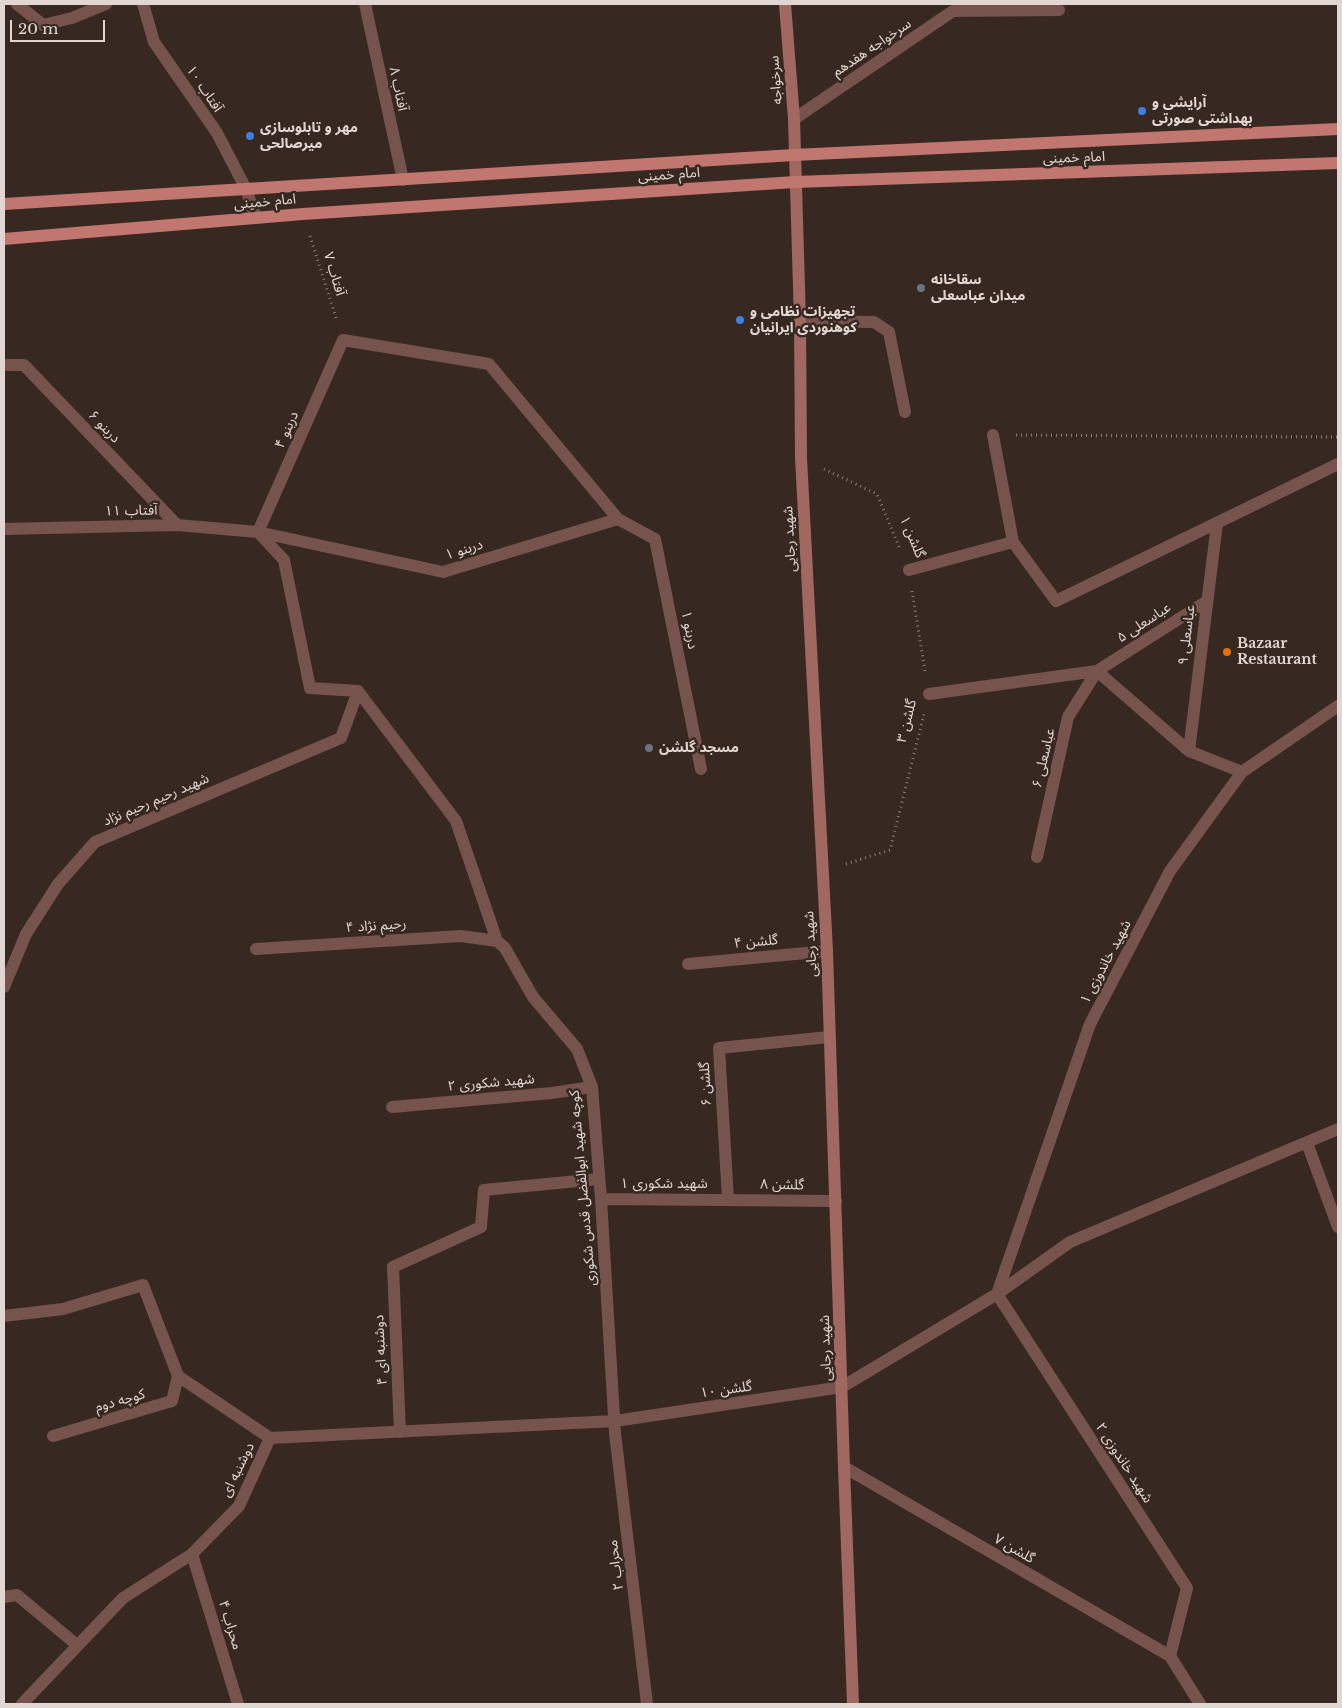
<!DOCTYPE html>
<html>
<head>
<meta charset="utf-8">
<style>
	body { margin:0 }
	#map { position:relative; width:1342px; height:1708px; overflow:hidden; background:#372821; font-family:"Libre Baskerville",serif }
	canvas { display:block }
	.frame { position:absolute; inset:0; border:5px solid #e1d6d1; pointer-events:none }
	.scale { position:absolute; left:10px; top:20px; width:95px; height:22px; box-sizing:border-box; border:2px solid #e1d6d1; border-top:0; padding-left:6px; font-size:15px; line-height:18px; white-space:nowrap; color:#e1d6d1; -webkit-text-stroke:4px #372821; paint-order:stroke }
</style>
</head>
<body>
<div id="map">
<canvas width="1342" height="1708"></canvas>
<div class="frame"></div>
<div class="scale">20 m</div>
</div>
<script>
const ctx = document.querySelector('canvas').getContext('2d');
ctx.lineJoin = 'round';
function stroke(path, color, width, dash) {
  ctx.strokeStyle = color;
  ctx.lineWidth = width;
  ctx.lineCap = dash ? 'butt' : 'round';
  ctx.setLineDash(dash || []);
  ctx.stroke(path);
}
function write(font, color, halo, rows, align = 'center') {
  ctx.font = font + ' "Libre Baskerville","Noto Sans Arabic",serif';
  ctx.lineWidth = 5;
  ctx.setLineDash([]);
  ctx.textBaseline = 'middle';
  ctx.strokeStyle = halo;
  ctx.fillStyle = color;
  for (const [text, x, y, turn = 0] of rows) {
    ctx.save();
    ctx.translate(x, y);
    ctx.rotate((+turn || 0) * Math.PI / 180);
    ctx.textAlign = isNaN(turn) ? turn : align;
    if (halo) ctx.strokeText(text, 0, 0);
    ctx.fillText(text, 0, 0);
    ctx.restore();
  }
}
const path = new Path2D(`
	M310 236 337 321
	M1016 435 1338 437
	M824 469 877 494 900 549
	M912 591 925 671
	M846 864 890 850 924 714`);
const service = new Path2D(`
	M800 321 874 322 889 332 905 412`);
const pedestrian = new Path2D(`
	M618 519 655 539 701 769
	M392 1107 552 1093 592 1087
	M393 1267 481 1227 484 1190 599 1179
	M53 1436 172 1401 178 1376
	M4 1597 17 1595 77 1645`);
const minor = new Path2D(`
	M17 4 43 25 72 18 106 4
	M143 4 154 42 217 133 246 189 256 218
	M365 4 403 180
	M794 119 953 11 1059 10
	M4 365H24L177 525
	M993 435 1013 542 1056 601 1338 464
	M4 529 177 525 258 532 443 572 618 519 489 364 343 340 258 532
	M258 532 284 560 310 688 358 691
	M909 570 1013 542
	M1097 671 1189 751 1242 772
	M358 691 456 821 497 941 505 948 533 997 577 1049 592 1087 601 1199 615 1433 647 1704
	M929 694 1097 671 1207 601
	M1189 751 1217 523
	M1037 857 1068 717 1097 671
	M256 949 461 936 497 941
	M688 964 827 951
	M4 987 26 934 58 884 95 842 341 738 358 691
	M1307 1143 1338 1227
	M601 1199 836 1201
	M728 1199 719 1048 829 1037
	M393 1267 400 1432
	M997 1294 1090 1024 1170 871 1242 772 1338 706
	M997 1294 1187 1588 1170 1656
	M4 1316 63 1309 143 1285 178 1376 270 1438
	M844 1467 1170 1656 1200 1704
	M192 1554 238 1704
	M22 1704 123 1598 192 1554 239 1506 270 1438 615 1421 842 1387 997 1294 1070 1242 1338 1129`);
const secondary = new Path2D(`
	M785 4 794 119 800 321 801 458 827 951 844 1467 853 1704`);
const primary = new Path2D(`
	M4 204 794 155 1338 129
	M4 239 303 214 795 182 1338 163`);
const markers = [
	[1142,111,5,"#3f7fe0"],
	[250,136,5,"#3f7fe0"],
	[921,288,5,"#6b7280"],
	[740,320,5,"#3f7fe0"],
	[1227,652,5,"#e8710a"],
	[649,748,5,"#6b7280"]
];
const streetNames = [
	["سرخواجه هفدهم",872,48,-34],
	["سرخواجه",776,80,-94],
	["۱۰ آفتاب",204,89,56],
	["آفتاب ۸",398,89,78],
	["امام خمینی",1074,158,-2],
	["امام خمینی",669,175,-4],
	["امام خمینی",265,202,-5],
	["آفتاب ۷",334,274,73],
	["۶ دربنو",104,427,46],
	["۴ دربنو",287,430,-66],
	["آفتاب ۱۱",131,511,-1],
	["۱ گلشن",912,537,67],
	["شهید رجایی",790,539,-93],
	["دربنو ۱",464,550,-17],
	["۵ عباسعلی",1144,623,-33],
	["۱ دربنو",689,630,79],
	["۹ عباسعلی",1187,635,-83],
	["۳ گلشن",907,721,-76],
	["۶ عباسعلی",1044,758,-77],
	["شهید رحیم رحیم نژاد",156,800,-23],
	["رحیم نژاد ۴",376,926,-4],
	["۴ گلشن",756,942,-5],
	["شهید رجایی",811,944,-93],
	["۱ شهید خاندوزی",1106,962,-62],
	["۲ شهید شکوری",491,1083,-5],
	["۶ گلشن",706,1084,-93],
	["۱ شهید شکوری",664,1184],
	["۸ گلشن",782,1185,1],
	["کوچه شهید ابوالفضل قدس شکوری",583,1188,-95],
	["شهید رجایی",826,1348,-92],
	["۴ دوشنبه ای",381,1350,-93],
	["۱۰ گلشن",726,1390,-8],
	["کوچه دوم",120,1401,-16],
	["۲ شهید خاندوزی",1124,1463,57],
	["دوشنبه ای",238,1470,-64],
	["۷ گلشن",1014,1549,30],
	["۲ محراب",616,1565,-97],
	["۴ محراب",230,1625,73]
];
const poiNames = [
	["آرایشی و",1152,103],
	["بهداشتی صورتی",1152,119],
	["مهر و تابلوسازی",260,128],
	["میرصالحی",260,144],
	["سقاخانه",931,280],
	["میدان عباسعلی",931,296],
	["تجهیزات نظامی و",750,312],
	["کوهنوردی ایرانیان",750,328],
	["Bazaar",1237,644],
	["Restaurant",1237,660],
	["مسجد گلشن",659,748]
];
stroke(path, '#8a7d77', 3, [1, 4]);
stroke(service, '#77534e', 12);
stroke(pedestrian, '#77534e', 12);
stroke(minor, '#77534e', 12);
stroke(secondary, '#a16761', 12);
stroke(primary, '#c1776f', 12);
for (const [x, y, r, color] of markers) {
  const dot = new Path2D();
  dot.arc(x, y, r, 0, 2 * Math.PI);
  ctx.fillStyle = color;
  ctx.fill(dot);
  stroke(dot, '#372821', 2);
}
write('14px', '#e1d6d1', '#372821', streetNames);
write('bold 14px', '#e1d6d1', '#372821', poiNames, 'left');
</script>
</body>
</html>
